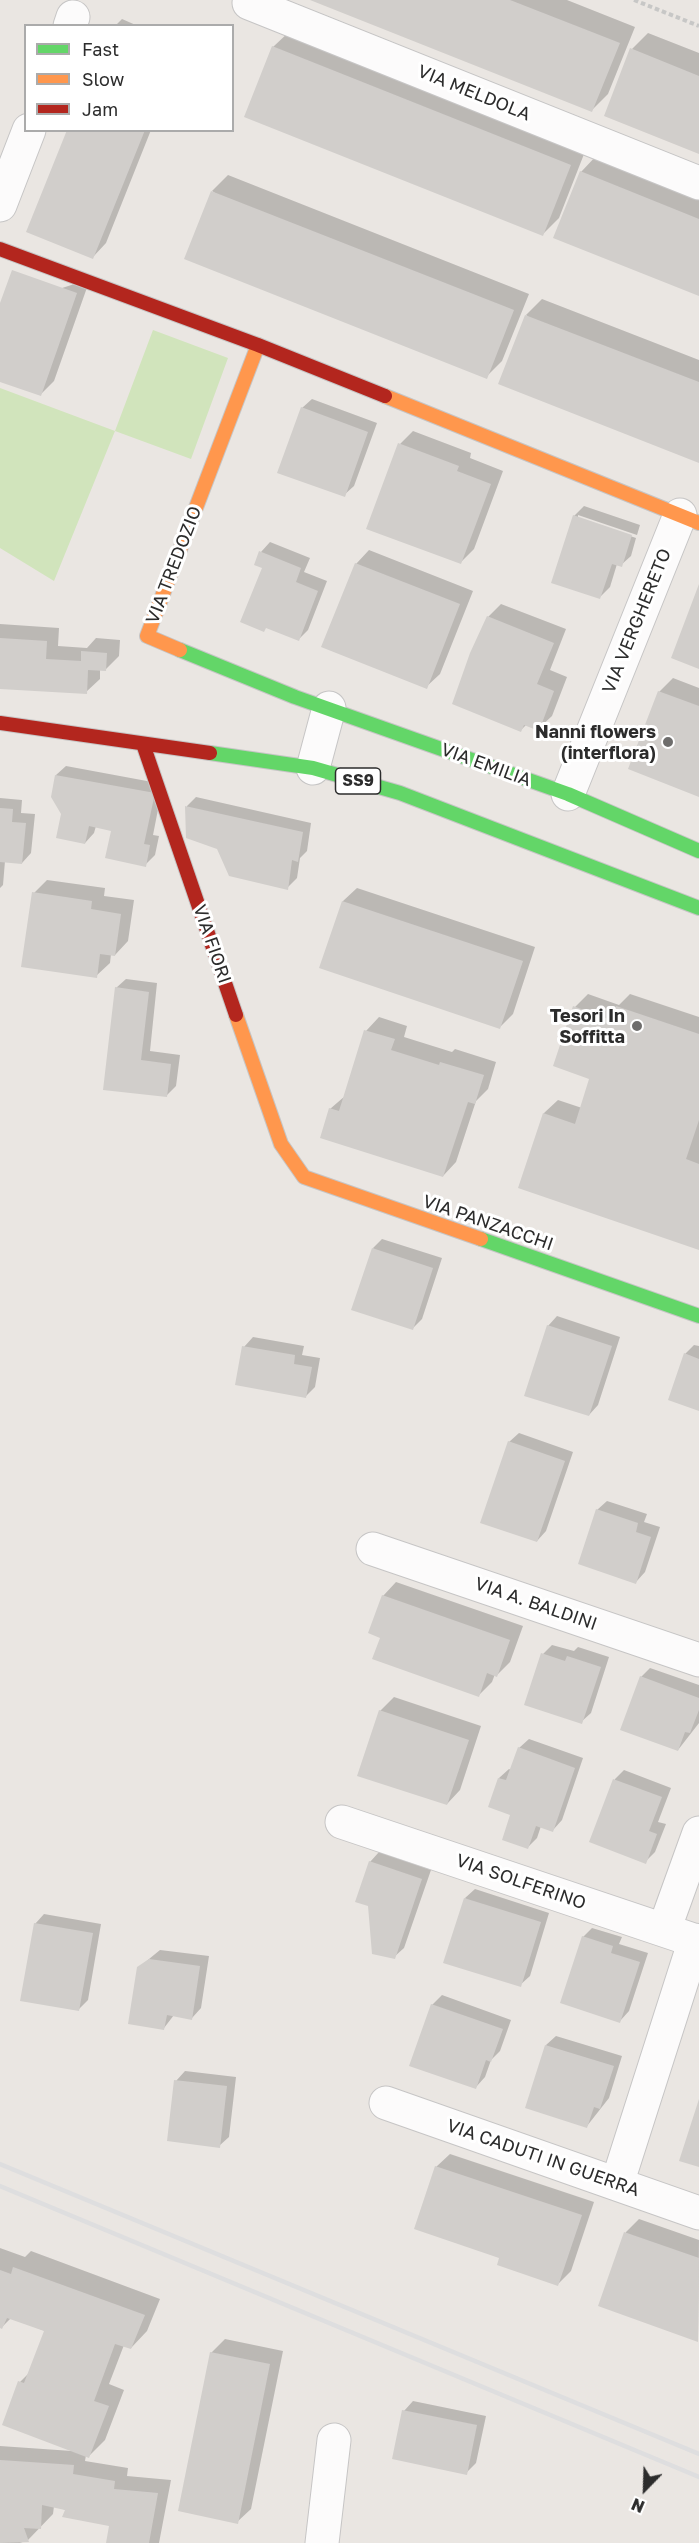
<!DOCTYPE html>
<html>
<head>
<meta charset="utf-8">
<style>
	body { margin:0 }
	#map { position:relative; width:699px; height:2543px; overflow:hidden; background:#eae6e2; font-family:"Golos Text",sans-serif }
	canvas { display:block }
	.legend { position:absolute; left:24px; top:24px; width:210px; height:108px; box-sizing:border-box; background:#fff; border:2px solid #ababab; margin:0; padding:8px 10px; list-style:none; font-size:18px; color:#2c2c2c }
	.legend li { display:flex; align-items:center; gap:12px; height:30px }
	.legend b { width:30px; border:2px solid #ababab }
	.north { position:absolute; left:615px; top:2459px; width:60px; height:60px; -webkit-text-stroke:4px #fff; paint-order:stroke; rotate:203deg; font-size:16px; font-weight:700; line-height:24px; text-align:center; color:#2c2c2c }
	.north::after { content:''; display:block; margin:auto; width:21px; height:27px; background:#2c2c2c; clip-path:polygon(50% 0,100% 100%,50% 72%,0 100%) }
</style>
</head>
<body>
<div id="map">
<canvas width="699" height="2543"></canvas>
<ul class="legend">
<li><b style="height:8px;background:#63d668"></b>Fast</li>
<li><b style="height:8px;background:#ff974d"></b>Slow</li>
<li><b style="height:8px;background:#b3261e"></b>Jam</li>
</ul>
<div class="north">N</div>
</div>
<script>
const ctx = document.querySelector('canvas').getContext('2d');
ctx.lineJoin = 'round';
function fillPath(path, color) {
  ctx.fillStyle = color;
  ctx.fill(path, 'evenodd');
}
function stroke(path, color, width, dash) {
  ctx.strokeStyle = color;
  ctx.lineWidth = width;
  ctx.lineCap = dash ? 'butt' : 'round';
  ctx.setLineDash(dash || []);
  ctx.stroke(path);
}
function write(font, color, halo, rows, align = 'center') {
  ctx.font = font + ' "Golos Text",sans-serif';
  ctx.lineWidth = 6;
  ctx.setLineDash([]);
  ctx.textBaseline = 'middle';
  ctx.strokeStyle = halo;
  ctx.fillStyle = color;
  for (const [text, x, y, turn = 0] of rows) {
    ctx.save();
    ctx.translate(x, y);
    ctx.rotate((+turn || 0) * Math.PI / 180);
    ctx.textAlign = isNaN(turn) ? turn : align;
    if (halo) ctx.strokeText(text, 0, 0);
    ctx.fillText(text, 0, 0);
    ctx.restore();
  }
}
const green = new Path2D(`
	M153 330 228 358 191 459 115 431 54 581 0 548V388L115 431Z`);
const shadow = new Path2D(`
	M313 0H567L635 27 608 94 592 110Z
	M122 19 138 26H115Z
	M290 31 586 149 559 218 543 234 273 47Z
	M648 33 699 53V152L632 49Z
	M68 130H151L106 243 93 257Z
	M597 155 699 196V295L581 172Z
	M228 175 529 294 502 361 486 377 212 191Z
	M90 279 54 381 40 395 0 380V308Z
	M542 299 699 360V461L526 315Z
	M312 399 377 423 354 486 344 495 302 408Z
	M413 431 471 453 470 458 503 471 474 549 461 562 400 444Z
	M584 506 640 525 637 535 578 515V518L636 538 631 556 621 565 617 564 610 587 600 597 574 516Z
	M270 542 310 558 304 572 327 581 308 630 299 639 264 567 261 552Z
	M369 550 473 591 440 674 426 687 356 564Z
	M501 604 566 629 550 670 567 677 552 716 538 729 527 724 521 730 488 617Z
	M0 624 59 628 58 646 87 648 96 638 120 640 119 656 106 669H100V679L86 692 0 687Z
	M673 678 699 688V795L659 692Z
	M66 766 163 784 153 835 159 836 155 855 145 865 113 830 96 826 94 833 85 843 62 814 56 775Z
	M196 797 311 823 307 851 300 858 297 878 287 888 219 848 187 837V806Z
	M0 798 22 800 21 813 35 814 31 853 22 863 5 861 3 885 0 888Z
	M47 880 105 888 104 896 134 900 128 941 115 955 111 954 110 963 96 976 34 893Z
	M357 888 535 947 513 1014 500 1027 321 967 343 901Z
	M126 979 157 983 150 1051 180 1055 176 1086 167 1095 105 1088 116 988Z
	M588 994 619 1005 630 994 699 1017V1249L519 1187 544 1113 558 1100 582 1108 591 1078 575 1007Z
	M379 1017 407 1026 404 1037 452 1052 455 1049 496 1062 488 1089 476 1101 456 1162 443 1176 330 1109 345 1096 366 1031Z
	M382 1239 442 1258 422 1319 412 1329 373 1248Z
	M557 1316 620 1337 598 1405 589 1415 548 1326Z
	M253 1337 304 1346 302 1355 320 1358 315 1387 305 1397 244 1347Z
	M694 1345 699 1346V1409L685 1354Z
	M519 1433 573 1452 546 1531 537 1541 509 1442Z
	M607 1501 647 1514 644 1522 660 1527 645 1572 636 1582 597 1510Z
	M396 1582 523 1626 510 1662 497 1675 495 1674 492 1682 479 1695 382 1637 383 1596Z
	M552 1645 574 1651 578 1647 609 1657 591 1713 581 1722 543 1654Z
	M650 1668 699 1685V1723L678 1750 641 1677Z
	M394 1697 481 1726 460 1790 447 1804 380 1711Z
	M529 1739 583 1758 562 1820 553 1830 541 1826 537 1838 527 1848 499 1778 509 1769 511 1770 519 1748Z
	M624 1770 671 1788 658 1822 666 1824 655 1852 645 1862 591 1841 615 1779Z
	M379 1852 431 1870 404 1948 394 1957 370 1862Z
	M475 1889 549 1913 530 1976 520 1985 465 1898Z
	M44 1914 101 1924 88 2000 79 2009 35 1924Z
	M592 1928 622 1937 619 1944 648 1953 629 2011 620 2021 583 1937Z
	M160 1950 209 1956 201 2008 192 2018 174 2015 164 2028 138 1968Z
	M442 1995 511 2020 500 2051 491 2060 485 2077 476 2087 432 2005Z
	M556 2036 622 2056 609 2098 587 2126 546 2045Z
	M185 2071 236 2077 229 2137 219 2146 176 2081Z
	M450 2154 594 2202 571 2271 558 2284 501 2257 436 2167Z
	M639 2219 699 2240 698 2340 600 2305 626 2232Z
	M0 2248 25 2257 31 2251 160 2299 147 2331 131 2348 124 2345 109 2384 124 2390 105 2440 89 2456 86 2455 85 2461 128 2468 127 2476 171 2480 159 2543H108L110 2525 54 2506 53 2514 28 2540 20 2543H0V2446L72 2451 20 2382 30 2372 45 2331 11 2318 2 2327 0 2326Z
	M225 2339 283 2351 251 2509 237 2522 211 2353Z
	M413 2401 486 2416 476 2463 466 2473 404 2411Z`);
const building = new Path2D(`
	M310 0H510L620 43 592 112Z
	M272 46 571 165 543 236 244 117Z
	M630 48 699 76V154L604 116Z
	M67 130H145L93 259 26 232Z
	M580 171 699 219V296L553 238Z
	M211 191 514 310 487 379 184 259Z
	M12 270 77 293 41 396 0 382V303Z
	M525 315 699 382V463L498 384Z
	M301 407 368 432 345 497 277 473Z
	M398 443 459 466 457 471 491 484 461 564 366 529Z
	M573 515 632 535 622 567 612 564 600 599 551 583Z
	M259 551 301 568 296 582 318 591 299 641 266 628 264 632 240 622 262 568 254 565Z
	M355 563 460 604 427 689 321 647Z
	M699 584V669L671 658Z
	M487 616 554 643 537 684 554 691 539 731 524 725 521 732 452 704 470 653Z
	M0 638 47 641 46 659 81 661V651L107 653 106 671 88 670 87 694 0 689Z
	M658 691 699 706V797L628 769Z
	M55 775 155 793 144 844 150 845 146 867 105 858 111 831 89 826 85 844 56 838 61 814 51 797Z
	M185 806 303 832 298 862 292 860 288 890 229 876 217 849 186 838Z
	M0 808 13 809 12 822 26 823 22 864 0 862Z
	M32 892 92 901 91 909 121 914 115 956 100 954 97 978 21 967Z
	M342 901 523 961 500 1029 319 968Z
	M115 987 149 992 141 1060 171 1064 167 1097 103 1090Z
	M573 1006 611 1020 616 1006 699 1034V1120L686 1159 699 1164V1250L518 1188 543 1113 575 1124 589 1079 553 1066Z
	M364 1030 395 1039 391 1050 439 1065 440 1062 484 1075 475 1104 468 1102 443 1177 320 1138 329 1108 339 1111Z
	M372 1248 433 1268 413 1330 351 1310Z
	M547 1325 612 1346 589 1416 524 1396Z
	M242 1346 295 1355 294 1364 312 1367 306 1398 235 1385Z
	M684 1353 699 1359V1411L668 1400Z
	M508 1441 565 1461 537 1542 480 1523Z
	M596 1509 638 1523 636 1532 651 1537 636 1584 578 1564Z
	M382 1595 510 1640 497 1677 487 1673 479 1697 372 1659 380 1638 368 1633Z
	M541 1653 565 1661 567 1656 601 1667 582 1724 524 1705Z
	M640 1676 699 1698V1710L690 1733 685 1732 678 1751 620 1730Z
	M379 1710 469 1740 447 1805 357 1776Z
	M518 1747 575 1768 553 1832 536 1826 528 1849 502 1840 510 1815 488 1807 498 1778 506 1780Z
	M613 1779 662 1797 649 1831 657 1834 646 1864 589 1842Z
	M369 1861 422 1879 395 1959 372 1954 368 1906 355 1902Z
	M464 1898 541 1922 521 1987 443 1963Z
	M34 1923 93 1933 79 2011 20 2001Z
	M582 1936 613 1946 611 1953 640 1962 620 2023 560 2003Z
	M149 1959 200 1966 192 2020 167 2015 164 2030 128 2024 137 1967Z
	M431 2004 503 2029 491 2062 486 2060 476 2089 409 2066Z
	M545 2045 614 2066 600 2109 594 2107 587 2128 525 2108Z
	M174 2080 227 2086 220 2148 167 2141Z
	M699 2099V2167L679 2161Z
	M435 2166 582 2215 558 2286 497 2265 499 2258 414 2229Z
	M624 2232 699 2258 698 2342 598 2306Z
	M13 2267 145 2315 131 2349 115 2344 94 2401 109 2406 89 2458 2 2425 18 2381 24 2383 44 2331 7 2318 2 2329 0 2328V2270L11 2274Z
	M210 2352 270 2364 238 2524 178 2511Z
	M402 2410 477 2425 467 2475 392 2459Z
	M0 2460 74 2465 73 2474 115 2481 114 2489 158 2493 149 2543H106L109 2526 62 2517 65 2510 42 2505 41 2529 24 2528 29 2542 0 2543Z`);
const path = new Path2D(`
	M634 0 699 26`);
const street = new Path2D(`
	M249 3 699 183
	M70 26 73 17
	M0 205 29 130
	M313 768 329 708
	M568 794 680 515
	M373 1549 699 1660
	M342 1822 699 1942
	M664 1930 699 1833
	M386 2103 699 2213
	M617 2184 695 1940
	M322 2543 334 2440`);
const fast = new Path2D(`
	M180 650 295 697 568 794 699 851
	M210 753 313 768 400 793 699 908
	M481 1239 699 1316`);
const slow = new Path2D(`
	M385 396 699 523
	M180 650 147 636 258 345
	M236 1015 281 1144 304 1177 481 1239`);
const jam = new Path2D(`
	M0 249 258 345 385 396
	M0 723 210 753
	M143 744 236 1015`);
const rail = new Path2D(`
	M0 2164 699 2454
	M0 2186 699 2477`);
const markers = [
	[668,742,6,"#6e6d6c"],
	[637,1026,6,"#6e6d6c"]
];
const shields = [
	[358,781,45]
];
const shieldNames = [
	["SS9",358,781]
];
const streetNames = [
	["VIA MELDOLA",474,93,22],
	["VIA TREDOZIO",174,565,-69],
	["VIA VERGHERETO",637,621,-68],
	["VIA EMILIA",486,765,20],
	["VIA FIORI",212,944,71],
	["VIA PANZACCHI",488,1223,19],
	["VIA A. BALDINI",536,1604,19],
	["VIA SOLFERINO",521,1882,19],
	["VIA CADUTI IN GUERRA",543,2158,19]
];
const poiNames = [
	["Nanni flowers",656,732],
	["(interflora)",656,753],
	["Tesori In",625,1016],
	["Soffitta",625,1037]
];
fillPath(green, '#d1e4bc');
fillPath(shadow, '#0003');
fillPath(building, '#d1cecb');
stroke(street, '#c6c5c5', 35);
stroke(fast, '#c6c5c5', 16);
stroke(slow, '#c6c5c5', 16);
stroke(jam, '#c6c5c5', 16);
stroke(path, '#c7c7c6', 4, [4.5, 3]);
stroke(street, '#fcfbfb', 33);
stroke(fast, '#63d668', 14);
stroke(slow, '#ff974d', 14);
stroke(jam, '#b3261e', 14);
stroke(rail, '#dededf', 4.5);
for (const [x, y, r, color] of markers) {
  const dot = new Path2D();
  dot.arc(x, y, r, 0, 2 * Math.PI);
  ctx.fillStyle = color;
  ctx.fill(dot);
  stroke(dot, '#fff', 2);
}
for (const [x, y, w] of shields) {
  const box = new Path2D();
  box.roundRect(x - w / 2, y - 13, w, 26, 4.5);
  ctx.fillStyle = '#fff';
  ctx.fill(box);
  stroke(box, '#2c2c2c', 1.5);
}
write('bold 16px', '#2c2c2c', null, shieldNames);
write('18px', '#2c2c2c', '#fff', streetNames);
write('bold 18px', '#2c2c2c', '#fff', poiNames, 'right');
</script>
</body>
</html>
